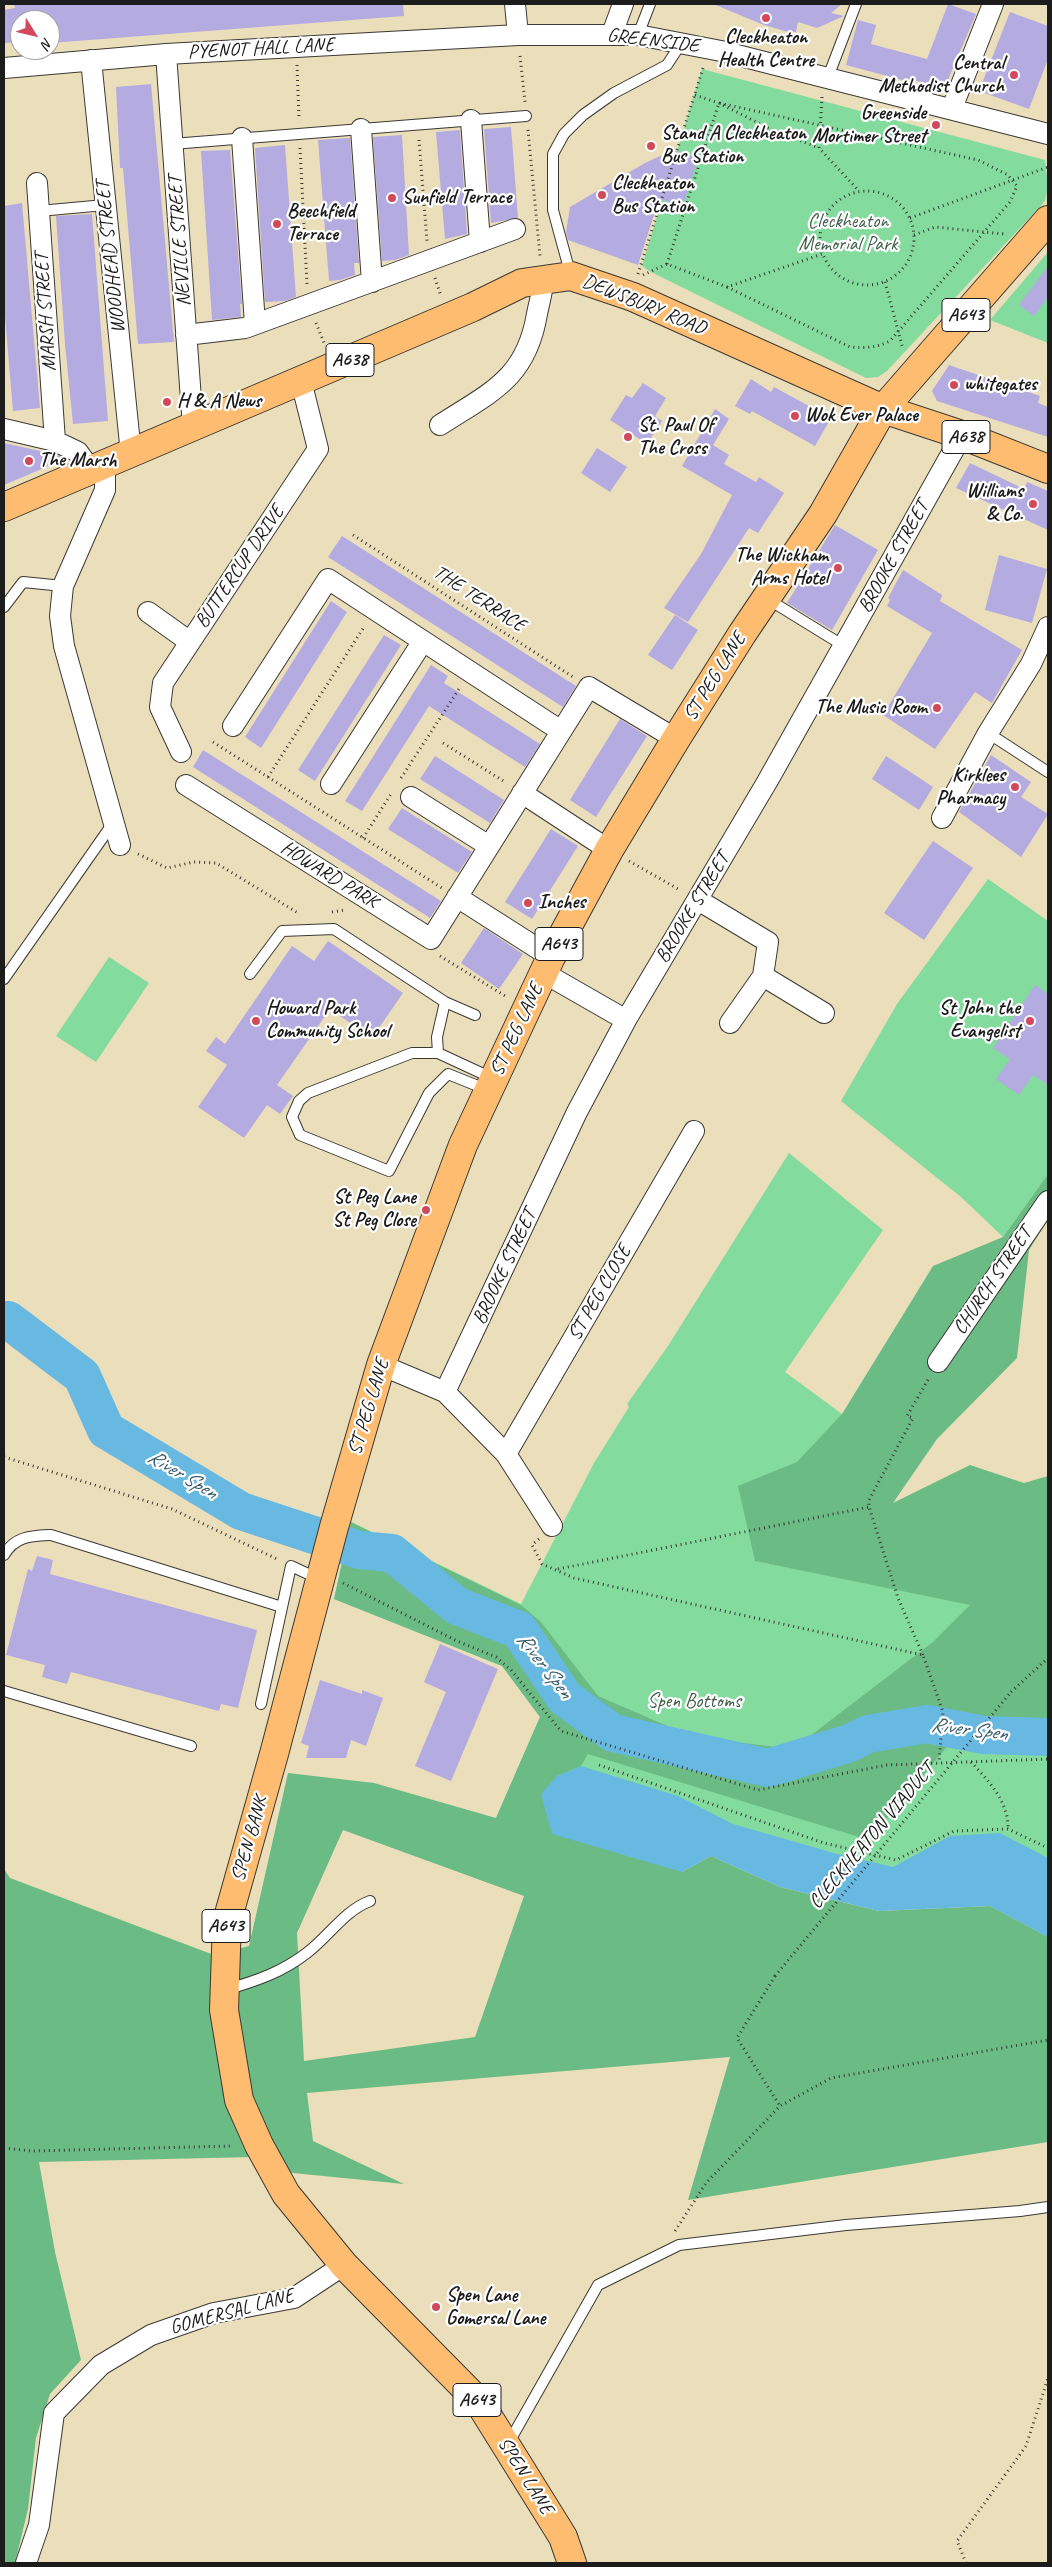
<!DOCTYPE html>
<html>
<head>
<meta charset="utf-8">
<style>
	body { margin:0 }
	#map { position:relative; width:1052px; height:2567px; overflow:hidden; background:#ebdebb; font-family:Caveat,sans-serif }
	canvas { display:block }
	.frame { position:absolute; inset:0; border:5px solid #1c1c1c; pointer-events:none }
	.north { position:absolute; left:10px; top:10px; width:50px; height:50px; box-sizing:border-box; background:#fff; border:1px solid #a4a4a4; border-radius:50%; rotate:126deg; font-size:14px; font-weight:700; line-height:20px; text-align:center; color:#1c1c1c }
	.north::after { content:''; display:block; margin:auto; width:18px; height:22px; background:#d1495b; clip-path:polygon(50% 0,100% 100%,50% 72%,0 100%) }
</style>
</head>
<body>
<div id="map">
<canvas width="1052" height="2567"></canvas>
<div class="frame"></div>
<div class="north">N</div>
</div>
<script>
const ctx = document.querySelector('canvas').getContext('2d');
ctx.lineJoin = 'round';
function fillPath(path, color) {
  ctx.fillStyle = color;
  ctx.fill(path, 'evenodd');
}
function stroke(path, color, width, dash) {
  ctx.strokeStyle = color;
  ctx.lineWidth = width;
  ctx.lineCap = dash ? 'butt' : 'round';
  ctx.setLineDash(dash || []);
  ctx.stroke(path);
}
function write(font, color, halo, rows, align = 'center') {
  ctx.font = font + ' Caveat,sans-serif';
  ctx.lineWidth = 4.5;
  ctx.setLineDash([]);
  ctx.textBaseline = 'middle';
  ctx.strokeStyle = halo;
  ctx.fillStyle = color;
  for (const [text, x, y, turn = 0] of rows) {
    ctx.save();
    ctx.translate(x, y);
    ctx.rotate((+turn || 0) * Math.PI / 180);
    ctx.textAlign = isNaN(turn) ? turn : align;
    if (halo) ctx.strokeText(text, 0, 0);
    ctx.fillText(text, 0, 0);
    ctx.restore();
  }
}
const green = new Path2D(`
	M702 69 1045 160 1048 186 1045 201 887 371 878 377 866 378 651 272 642 266Z
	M1048 252V343L990 320Z
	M988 879 1048 921V1174L1003 1237 961 1197 841 1101 897 1004Z
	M109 957 149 983 96 1062 56 1036Z
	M789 1153 883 1230 785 1372 842 1414 756 1561 971 1604 950 1743 1048 1746V1937L990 1906 496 1818 540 1717 502 1666 334 1599 351 1522 521 1604 594 1463 629 1407 627 1404 668 1346Z`);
const forest = new Path2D(`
	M1048 1174V1219L1029 1250 1017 1358 937 1439 893 1503 970 1465 1024 1483 1048 1476V1746L950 1743 869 1840 588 1754 581 1766 557 1776 682 1872 711 1856 780 1887 879 1911 990 1906 1048 1937V2142L688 2200 730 2057 307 2093 313 2141 404 2184 293 2173 252 2157 39 2162 55 2252 81 2360 50 2394 36 2438 28 2509 15 2563H4V1869L10 1878 214 1955 249 1946 288 1773 374 1783 496 1818 540 1717 502 1666 334 1599 351 1522 521 1605 541 1622 598 1696 693 1737 793 1749 933 1642 970 1605 755 1561 738 1486 797 1462 842 1414 933 1266 1003 1237ZM343 1830 524 1896 475 2037 304 2061 297 1933Z`);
const water = new Path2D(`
	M581 1766 678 1796 733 1824 837 1854 893 1867 950 1836 1000 1833 1048 1858V1937L990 1906 879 1911 780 1887 711 1856 682 1872 552 1834 541 1794 557 1776Z`);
const river = new Path2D(`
	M4 1320H8L82 1376 106 1430 241 1511 359 1550 392 1553 457 1606 519 1630 565 1698 613 1733 768 1768 850 1743 868 1734 927 1724 984 1735 1048 1737`);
const building = new Path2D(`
	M14 4H403L404 16 50 43V20H20V42L4 43V10L15 8Z
	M713 4H842L831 13 844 16 817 28 798 22 796 32H788L764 25Z
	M948 4 976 14 945 87 907 79 906 81 846 65 858 20 876 25 871 44 927 59Z
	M1010 12 1048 26V59L1029 109 979 91Z
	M151 84 174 342 138 344 123 168H120L116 87Z
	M511 127 518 218 491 223 484 129Z
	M460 130 467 234 445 239 436 132Z
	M402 135 409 255 395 260 382 261 373 137Z
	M350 138 359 263H354L355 275 340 280 329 281 318 140Z
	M285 145 296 297 285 301 265 302 255 148Z
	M230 150 242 304H240L241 317 212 320 201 151Z
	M673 150 698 158 683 206 659 199 638 265 568 240 566 232 570 207 645 163Z
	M22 203 40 408 13 411 4 305V206Z
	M92 214 108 421 73 424 65 344 56 216Z
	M1048 266V297L1034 316 1019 305Z
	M949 365 1040 396 1038 403 1048 407V437L937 401 932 391Z
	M751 379 771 392 774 387 831 418 815 446 752 411 750 414 735 406Z
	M643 383 666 398 655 416 662 421 647 444 610 420 626 395 632 398Z
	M715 409 729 419 713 445 729 455 724 464 756 482 759 477 784 493 758 533 749 528 688 622 664 608 701 554 732 495 682 466Z
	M4 443 58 455 65 459 4 485Z
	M597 448 627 467 610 492 581 473Z
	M970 463 1024 489 1027 482 1048 491V530L956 488Z
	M835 525 878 550 832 630 787 603Z
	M342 536 576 686 563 707 328 557Z
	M999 555 1047 569 1032 623 985 610Z
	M903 570 942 595 940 601 1022 650 992 703 975 692 935 749 883 715 932 633 887 606 890 600 888 598Z
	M331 601 347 612 261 748 245 737Z
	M675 615 698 630 672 670 648 655Z
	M384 635 401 645 315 781 298 770Z
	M431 665 448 676 444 683 540 744 525 767 429 706 362 811 345 801Z
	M620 719 647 736 596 817 570 800Z
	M203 750 441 901 430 918 193 767Z
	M991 755 1031 782 1021 797 1048 814 1021 857 959 812Z
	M435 756 504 800 490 823 420 779Z
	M886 756 933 787 919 810 872 779Z
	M402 808 472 852 458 873 388 829Z
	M551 829 578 846 532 919 505 902Z
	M933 841 973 868 924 940 884 913Z
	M484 928 523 954 499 989 461 963Z
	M328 941 403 993 372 1038 330 1009 277 1085 293 1096 280 1114 267 1105 244 1138 198 1107 227 1065 206 1051 216 1037 225 1044 292 946 314 961Z
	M1035 985 1048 994V1085L1033 1075 1019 1095 996 1079 1010 1059 993 1048Z
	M37 1556 53 1560 50 1574 257 1630 238 1708 221 1704 219 1711 71 1672 67 1684 42 1677 45 1665 6 1655 28 1569 32 1571Z
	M440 1644 498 1669 451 1781 415 1766 446 1692 424 1682Z
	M320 1680 362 1694V1690L383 1698 366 1746 351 1740 346 1758H306L309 1746 301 1743Z`);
const path = new Path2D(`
	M520 56 525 102
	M297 65 299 119
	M695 95 719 103 768 128 819 148
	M822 97 819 148 859 191
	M528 130 540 256
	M419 140 427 241
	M300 148 307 284
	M820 238a47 47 0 1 1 94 0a47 47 0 1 1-94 0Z
	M910 218 1048 167
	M914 235 935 227 1004 234
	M667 264 719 103 978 160 1008 175 1017 186 1010 202 890 341C876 348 865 348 850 347L727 287
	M638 274 703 68
	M643 275 667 264 727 287 822 254
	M435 278 441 296
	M885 282 903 349
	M316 323 325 345
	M353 535 573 677
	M213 742 442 888
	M443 743 505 782
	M268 777 364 627
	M401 778 459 689
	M363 838 391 794
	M138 854 167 868 194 862 216 863 298 913
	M629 861 680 890
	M332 912 345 910
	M440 956 507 997
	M4 1457 172 1509 279 1560
	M539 1539 532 1545 542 1564 574 1578 923 1655 943 1712 939 1763
	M558 1569 869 1507
	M343 1583 457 1641 496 1657 511 1670 561 1731 758 1790 887 1765 1048 1759
	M923 1655 898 1598 869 1507V1500L913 1418 907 1416 929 1378
	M1011 1692 1048 1658
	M971 1762C988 1780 1009 1802 1008 1829
	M599 1765 824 1843 896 1860 954 1831 1008 1829 1048 1848
	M775 1976 737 2038 780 2106
	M4 2148 32 2151 233 2146
	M675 2231 706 2183 780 2106 831 2078 1048 2040
	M966 2563 957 2541 1026 2446 1048 2378`);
const service = new Path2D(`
	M638 35 650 4
	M828 77 856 4
	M172 144 526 116
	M39 211 105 205
	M571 276 553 210V154L564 134 583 115 614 93 667 65 682 42
	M766 598 844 646
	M4 607 23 582 63 586
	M988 733 1048 772
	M250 974 282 931 334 929 445 1002 475 1015
	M4 979 113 823
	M438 1053 437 1037 445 1002
	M488 1090 448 1074 429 1093 389 1171 300 1135 292 1117 299 1101 308 1093 412 1053H438L492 1078
	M4 1555C15 1536 31 1536 51 1535L282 1607
	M4 1691 191 1746
	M261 1704 291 1566 319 1579
	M225 1990C256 1981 283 1972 308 1952 330 1935 344 1911 370 1901
	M508 2444 598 2285 679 2245 846 2225 1020 2211 1048 2207`);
const minor = new Path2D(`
	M515 4 518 35
	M612 34 623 4
	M166 54 193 427
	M91 60 131 454
	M4 68 166 54 518 35H638L721 51 1048 134
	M952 108 993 4
	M471 120 480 242
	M361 129 372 282
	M242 138 255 324
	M37 183 55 441
	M186 335 245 328 515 229
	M440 425C491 392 526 379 537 314 539 303 543 291 543 280
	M4 429 55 441 78 452 91 470
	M105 464V490L63 586 60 616 64 646 120 845
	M148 612 190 642
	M233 726 328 579 561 731
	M181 752 160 707 163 683 318 449 301 381
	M331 784 423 641
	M186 785 431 939 589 687 676 739
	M522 793 609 850
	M411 797 489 846
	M942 818 988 733 1031 664 1048 627
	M457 897 551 957
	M698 900 768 942 763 976 730 1023
	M544 973 626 1020
	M763 976 824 1013
	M938 1362 1048 1201
	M381 1365 445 1392 506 1454 694 1131
	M445 1392 577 1112 626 1020 767 782 962 435
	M506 1454 552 1526
	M26 2563 39 2525 54 2413 101 2365 151 2335 214 2313 294 2298 344 2265`);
const primary = new Path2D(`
	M4 507 473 307 522 283 571 276 633 297 883 409 962 435 1048 469
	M572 2563 563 2537 479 2402 344 2265 286 2194 259 2145 239 2100 224 2010 227 1921 274 1754 334 1527 381 1365 463 1145 551 957 609 850 676 739 742 634 823 514 883 409 1048 220`);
const pathBridge = new Path2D(`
	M775 1976 1011 1692`);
const markers = [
	[766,18,5,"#d1495b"],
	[1014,75,5,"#d1495b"],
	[936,125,5,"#d1495b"],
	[651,146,5,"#d1495b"],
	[602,195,5,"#d1495b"],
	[392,198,5,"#d1495b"],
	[277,224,5,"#d1495b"],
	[954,385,5,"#d1495b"],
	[167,402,5,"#d1495b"],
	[795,416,5,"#d1495b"],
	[628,437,5,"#d1495b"],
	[29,461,5,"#d1495b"],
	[1033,504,5,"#d1495b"],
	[838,568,5,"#d1495b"],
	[937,708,5,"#d1495b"],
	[1015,787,5,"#d1495b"],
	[528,903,5,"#d1495b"],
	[256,1021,5,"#d1495b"],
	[1030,1021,5,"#d1495b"],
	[426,1210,5,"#d1495b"],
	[436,2307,5,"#d1495b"]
];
const shields = [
	[966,315,48],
	[350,360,48],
	[966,437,48],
	[559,944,48],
	[226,1926,48],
	[477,2400,48]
];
const shieldNames = [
	["A643",966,315],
	["A638",350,360],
	["A638",966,437],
	["A643",559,944],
	["A643",226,1926],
	["A643",477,2400]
];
const poiNames = [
	["Cleckheaton",766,38,"center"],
	["Health Centre",766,61,"center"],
	["Central",1004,64,"right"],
	["Methodist Church",1004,87,"right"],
	["Greenside",926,114,"right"],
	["Mortimer Street",926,137,"right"],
	["Stand A Cleckheaton",661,134],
	["Bus Station",661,157],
	["Cleckheaton",612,184],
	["Bus Station",612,207],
	["Sunfield Terrace",402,198],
	["Beechfield",287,212],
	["Terrace",287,235],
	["whitegates",964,385],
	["H & A News",177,402],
	["Wok Ever Palace",805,416],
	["St. Paul Of",638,426],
	["The Cross",638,449],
	["The Marsh",39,461],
	["Williams",1023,492,"right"],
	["& Co.",1023,515,"right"],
	["The Wickham",828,556,"right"],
	["Arms Hotel",828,579,"right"],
	["The Music Room",927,708,"right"],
	["Kirklees",1005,776,"right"],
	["Pharmacy",1005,799,"right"],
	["Inches",538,903],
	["Howard Park",266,1009],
	["Community School",266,1032],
	["St John the",1020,1009,"right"],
	["Evangelist",1020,1032,"right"],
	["St Peg Lane",416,1198,"right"],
	["St Peg Close",416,1221,"right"],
	["Spen Lane",446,2296],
	["Gomersal Lane",446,2319]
];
const streetNames = [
	["GREENSIDE",653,41,7],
	["PYENOT HALL LANE",261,49,-3],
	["NEVILLE STREET",180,241,-94],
	["WOODHEAD STREET",111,257,-96],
	["DEWSBURY ROAD",644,305,22],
	["MARSH STREET",46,312,-94],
	["BROOKE STREET",894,557,-61],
	["BUTTERCUP DRIVE",240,567,-56],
	["THE TERRACE",479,599,33],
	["ST PEG LANE",715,677,-58],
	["HOWARD PARK",329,875,32],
	["BROOKE STREET",693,908,-59],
	["ST PEG LANE",517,1030,-65],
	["BROOKE STREET",505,1267,-65],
	["CHURCH STREET",993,1281,-56],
	["ST PEG CLOSE",600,1293,-60],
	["ST PEG LANE",369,1407,-73],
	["CLECKHEATON VIADUCT",872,1836,-50],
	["SPEN BANK",250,1839,-74],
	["GOMERSAL LANE",232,2312,-15],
	["SPEN LANE",525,2476,58]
];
const parkNames = [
	["Cleckheaton",848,222],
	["Memorial Park",848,245],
	["Spen Bottoms",694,1702]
];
const waterNames = [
	["River Spen",182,1475,31],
	["River Spen",544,1666,52],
	["River Spen",969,1730,7]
];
fillPath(green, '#84db9e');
fillPath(forest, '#6bbb85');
fillPath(water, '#67b9e2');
stroke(river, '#67b9e2', 38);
fillPath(building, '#b4abe0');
stroke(service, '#3b3934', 12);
stroke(minor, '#3b3934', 22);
stroke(primary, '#3b3934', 30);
stroke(path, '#3b3934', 3, [1, 4]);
stroke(service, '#fff', 10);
stroke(minor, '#fff', 20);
stroke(primary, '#fdbc6f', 28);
stroke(pathBridge, '#3b3934', 3, [1, 4]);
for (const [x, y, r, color] of markers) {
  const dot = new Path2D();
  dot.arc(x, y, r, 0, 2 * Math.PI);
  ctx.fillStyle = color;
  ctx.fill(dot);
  stroke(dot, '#fff', 2);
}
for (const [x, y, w] of shields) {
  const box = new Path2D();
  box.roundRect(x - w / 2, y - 16.5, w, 33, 4);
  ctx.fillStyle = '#fff';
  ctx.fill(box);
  stroke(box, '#1c1c1c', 1);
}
write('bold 19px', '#1c1c1c', null, shieldNames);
write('bold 20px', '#1c1c1c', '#fff', poiNames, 'left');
write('20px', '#1c1c1c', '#fff', streetNames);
write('20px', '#405f4a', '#fff', parkNames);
write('italic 21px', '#3a5b6b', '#fff', waterNames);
</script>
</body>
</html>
